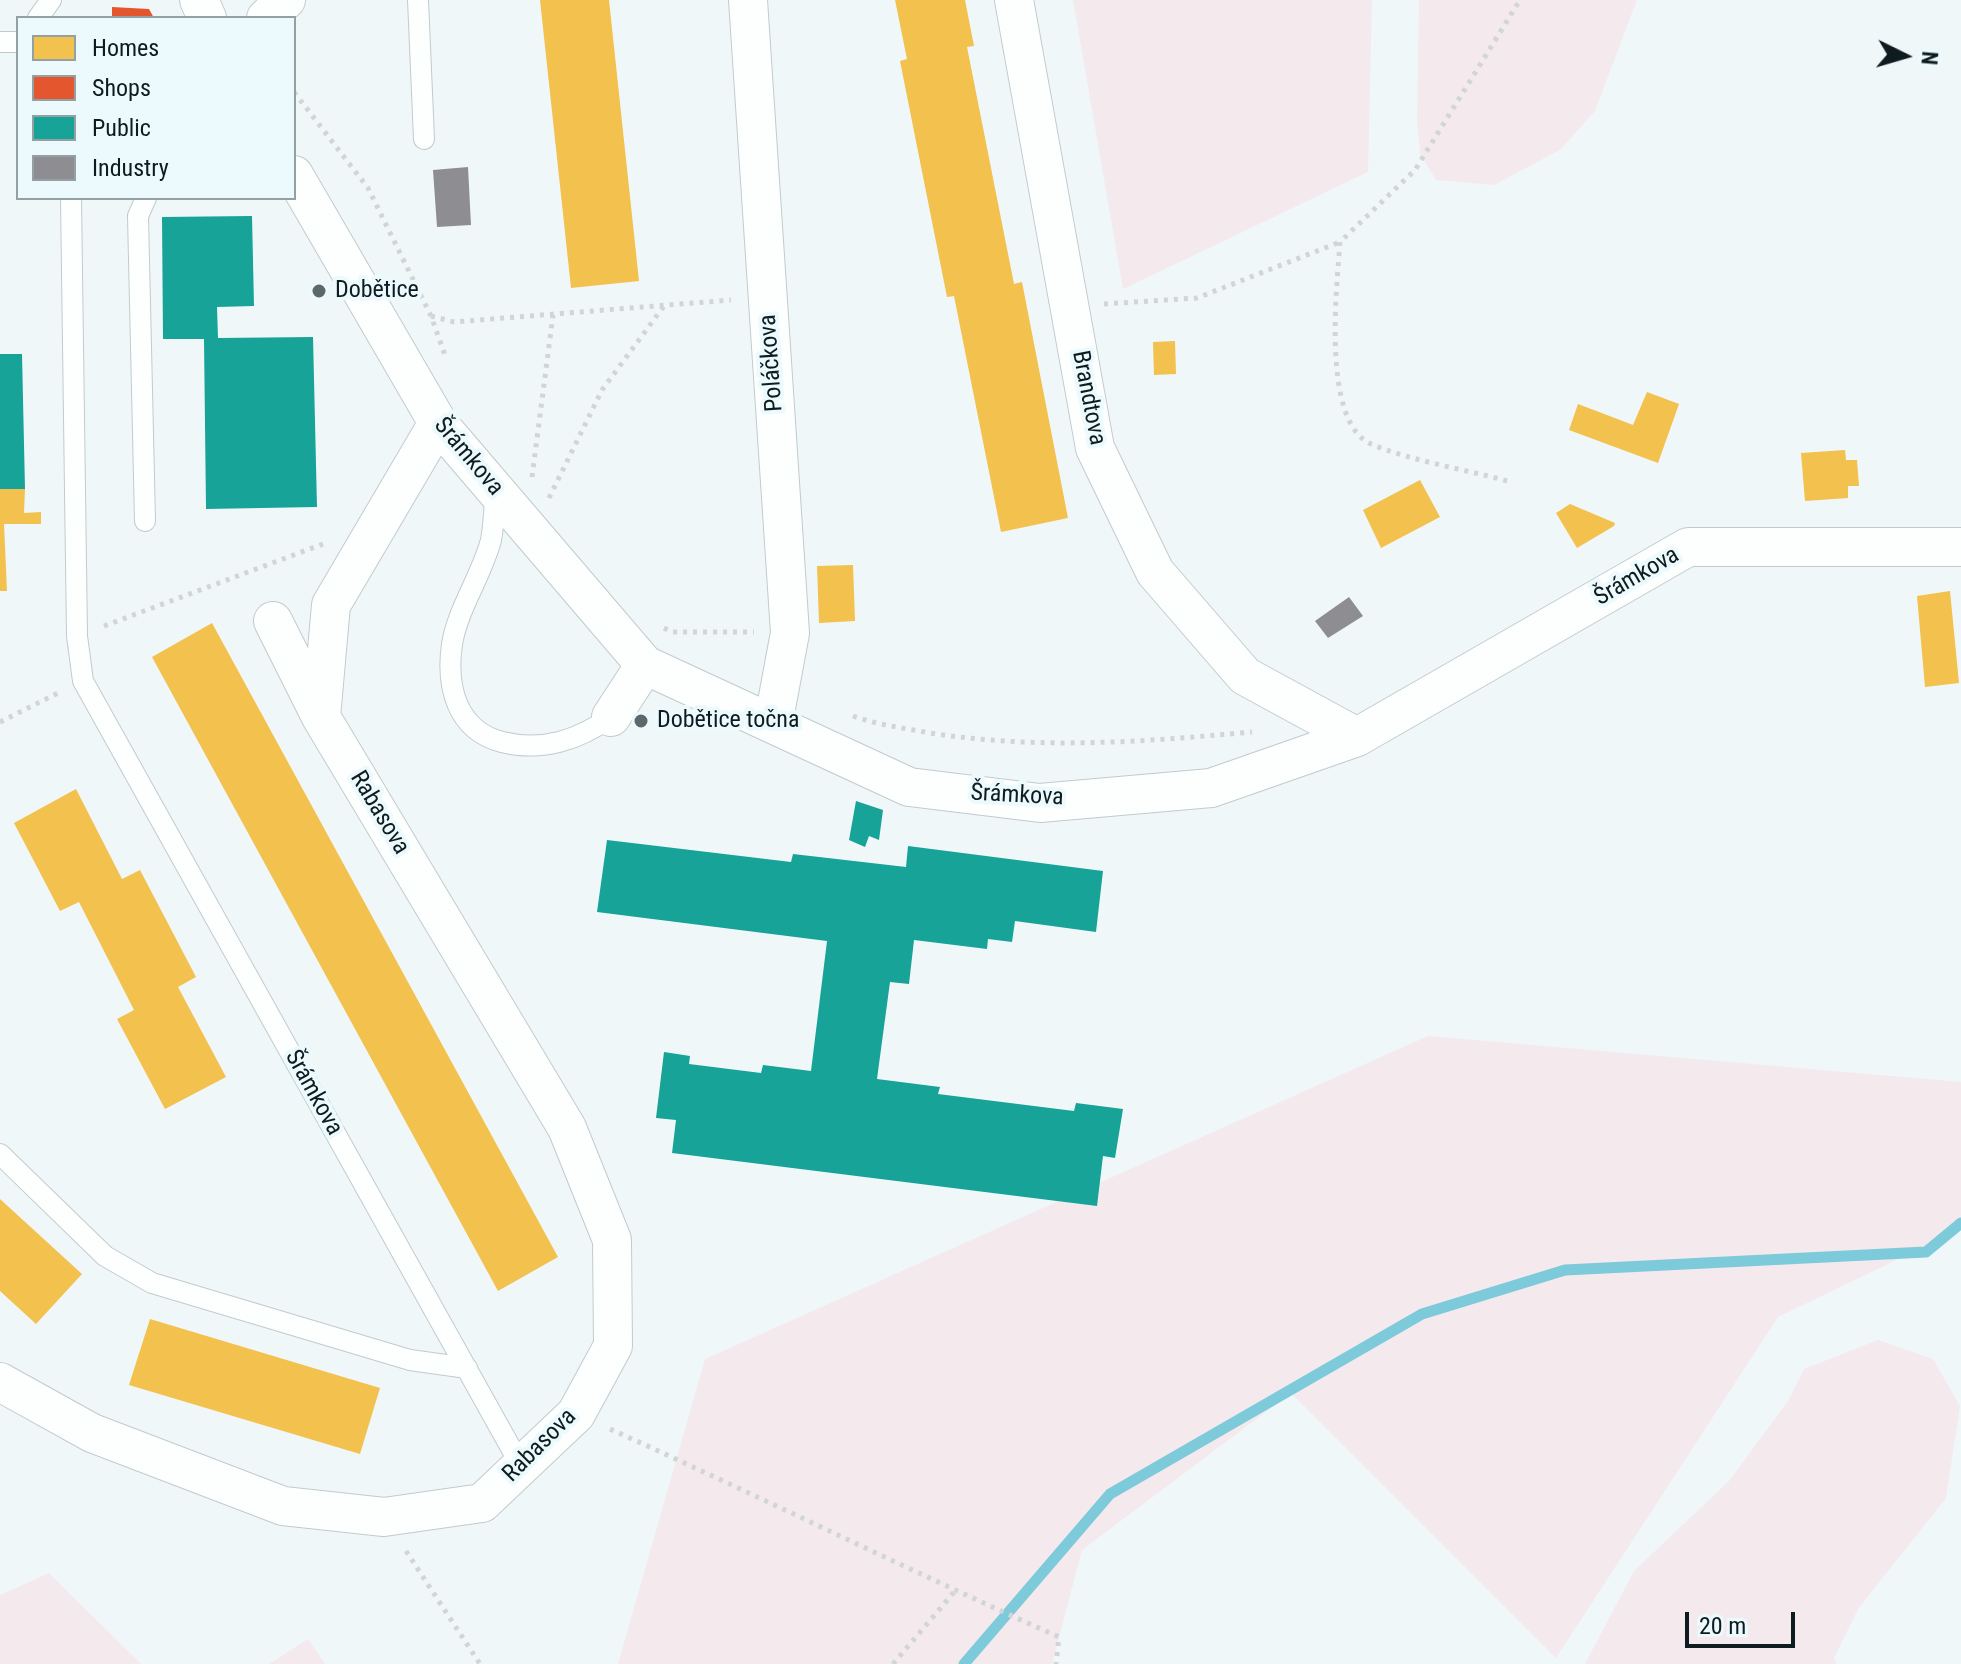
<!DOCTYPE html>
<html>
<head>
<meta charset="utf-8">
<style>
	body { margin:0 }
	#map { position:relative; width:1961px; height:1664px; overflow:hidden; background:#f0f7f9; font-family:"Roboto Condensed",sans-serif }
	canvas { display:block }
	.legend { position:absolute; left:16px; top:16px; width:280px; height:184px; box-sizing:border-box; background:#ecfafd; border:2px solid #93a1a4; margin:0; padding:10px 14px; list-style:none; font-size:24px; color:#0e1b1f }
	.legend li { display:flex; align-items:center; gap:16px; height:40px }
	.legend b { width:40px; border:2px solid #93a1a4 }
	.north { position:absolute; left:1865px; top:16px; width:80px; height:80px; -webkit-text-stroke:6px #ecfafd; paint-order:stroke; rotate:95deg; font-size:22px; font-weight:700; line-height:32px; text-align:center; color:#0e1b1f }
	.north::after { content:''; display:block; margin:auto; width:28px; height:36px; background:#0e1b1f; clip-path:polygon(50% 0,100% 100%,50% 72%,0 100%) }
	.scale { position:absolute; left:1685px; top:1612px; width:110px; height:36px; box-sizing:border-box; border:4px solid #0e1b1f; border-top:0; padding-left:10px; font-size:24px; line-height:28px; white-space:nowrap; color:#0e1b1f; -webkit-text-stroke:6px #ecfafd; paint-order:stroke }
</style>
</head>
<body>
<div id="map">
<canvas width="1961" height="1664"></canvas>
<ul class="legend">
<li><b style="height:22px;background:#f2c14e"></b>Homes</li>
<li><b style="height:22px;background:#e4572e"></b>Shops</li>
<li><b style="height:22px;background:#17a398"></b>Public</li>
<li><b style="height:22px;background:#8d8d92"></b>Industry</li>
</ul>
<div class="north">N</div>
<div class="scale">20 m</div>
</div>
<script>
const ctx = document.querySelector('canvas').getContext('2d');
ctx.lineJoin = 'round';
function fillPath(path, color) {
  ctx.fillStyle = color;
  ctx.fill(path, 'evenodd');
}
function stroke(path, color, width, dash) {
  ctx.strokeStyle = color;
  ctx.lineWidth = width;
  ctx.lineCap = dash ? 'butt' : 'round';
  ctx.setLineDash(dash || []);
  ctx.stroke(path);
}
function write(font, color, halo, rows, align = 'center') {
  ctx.font = font + ' "Roboto Condensed",sans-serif';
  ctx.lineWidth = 8;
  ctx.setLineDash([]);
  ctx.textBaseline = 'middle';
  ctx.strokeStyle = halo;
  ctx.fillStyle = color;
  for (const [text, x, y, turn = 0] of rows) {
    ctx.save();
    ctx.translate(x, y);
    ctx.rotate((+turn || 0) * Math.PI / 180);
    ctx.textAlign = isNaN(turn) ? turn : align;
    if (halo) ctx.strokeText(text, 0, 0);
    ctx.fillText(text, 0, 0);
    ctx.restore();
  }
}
const green = new Path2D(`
	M1073 0H1372L1368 172 1123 289Z
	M1419 0H1637L1595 111 1560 150 1494 185 1436 180 1420 154 1417 121Z
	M1428 1036 1961 1082V1229L1778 1317 1556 1658 1291 1393 1082 1550 1052 1664H618L705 1359Z
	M1878 1340 1933 1359 1960 1406 1946 1498 1858 1609 1834 1658 1837 1664H1585L1634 1571 1729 1481 1788 1401 1804 1369Z
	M49 1573 141 1664H0V1595Z
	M308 1639 325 1664H269Z`);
const homes = new Path2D(`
	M540 0H609L639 281 571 288Z
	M895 0H965L974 46 967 47 1014 284 1022 282 1068 518 1001 532 954 296 947 297 900 61 907 59Z
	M1175 341 1176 374 1154 375 1153 342Z
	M1647 392 1679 404 1658 463 1569 430 1578 404 1633 425Z
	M1845 450 1846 460H1857L1859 486H1848V498L1805 501 1801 453Z
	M1420 480 1440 517 1381 548 1363 510Z
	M0 489H25L24 513 41 512V524H4L7 591H0Z
	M1570 504 1615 523 1614 526 1577 548 1556 513Z
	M853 565 855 621 819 623 817 566Z
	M1950 591 1959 683 1925 687 1917 596Z
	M212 623 558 1257 498 1291 152 657Z
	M76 789 122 879 140 870 196 977 178 987 226 1077 165 1109 117 1019 134 1010 79 902 60 911 14 823Z
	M0 1199 82 1274 36 1324 0 1291Z
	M150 1319 380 1388 360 1454 129 1385Z`);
const shops = new Path2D(`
	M112 7 149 9 154 18H112Z`);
const public = new Path2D(`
	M252 216 254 306 217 307 218 338 313 337 317 507 206 509 204 339H163L162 217Z
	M0 354H22L25 489H0Z
	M856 801 883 810 879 840 869 836 865 847 849 840Z
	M607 840 791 862 793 854 906 867 908 846 1103 871 1096 932 1015 921 1012 942 988 939 987 949 914 940 909 984 890 982 877 1079 940 1087 938 1094 1074 1111 1076 1103 1123 1109 1115 1158 1103 1156 1097 1206 672 1153 676 1120 656 1118 664 1052 690 1056 689 1064 761 1073 763 1065 811 1071 827 941 597 912Z`);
const industry = new Path2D(`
	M468 167 471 225 437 227 433 170Z
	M1349 597 1363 616 1328 638 1315 621Z`);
const stream = new Path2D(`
	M964 1664 1110 1494 1422 1314 1565 1270 1926 1252 1961 1223`);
const path = new Path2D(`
	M294 92 368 188 431 316 445 355
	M1104 304 1197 298 1340 242
	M431 316 454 322 731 300
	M532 477 553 315
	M1507 481C1464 469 1411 461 1371 444 1321 422 1337 286 1340 242L1415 170 1520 0
	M549 498 602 390 664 306
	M104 626 323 544
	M664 628 672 632H754
	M853 716C878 725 904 728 930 733 1041 750 1140 742 1252 732
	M0 722 60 692
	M610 1429C761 1497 908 1570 1059 1637L1056 1664
	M406 1551 480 1664
	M893 1664 955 1591`);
const service = new Path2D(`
	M418 0 424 139
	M38 18 51 0
	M0 42H18
	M71 198 77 636 83 681 521 1466
	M496 491C494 507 494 524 491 540 482 575 458 608 452 644 446 686 456 730 502 742 543 752 578 740 611 717
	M145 521 138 216 146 198
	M0 1154 105 1256 152 1283 410 1360 467 1368`);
const minor = new Path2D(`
	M199 0 207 18
	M748 0 790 633 773 724
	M1014 0 1095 448 1155 572 1245 676 1357 737
	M266 18 286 0
	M294 175 438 423 645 665 909 787 1040 803 1211 788 1357 737 1688 547H1961
	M273 621 321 717
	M611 717 645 665
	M0 1382 92 1433 283 1506 384 1517 482 1503 576 1414 613 1346 612 1240 567 1128 321 717 331 605 438 423`);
const markers = [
	[319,291,8,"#5d686b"],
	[641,721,8,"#5d686b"]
];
const poiNames = [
	["Dobětice",335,291],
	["Dobětice točna",657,721]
];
const streetNames = [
	["Poláčkova",772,363,-94],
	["Brandtova",1088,398,79],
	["Šrámkova",468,457,50],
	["Šrámkova",1637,577,-30],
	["Šrámkova",1017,796,3],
	["Rabasova",379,813,59],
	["Šrámkova",313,1093,61],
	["Rabasova",540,1446,-45]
];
fillPath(green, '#f4e9ed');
fillPath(homes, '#f2c14e');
fillPath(shops, '#e4572e');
fillPath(public, '#17a398');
fillPath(industry, '#8d8d92');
stroke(stream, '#7ccada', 11);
stroke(service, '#c1cbcd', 22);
stroke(minor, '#c1cbcd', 40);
stroke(path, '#d2d5d5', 5, [4, 6]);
stroke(service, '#fdfefe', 20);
stroke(minor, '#fdfefe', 38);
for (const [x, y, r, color] of markers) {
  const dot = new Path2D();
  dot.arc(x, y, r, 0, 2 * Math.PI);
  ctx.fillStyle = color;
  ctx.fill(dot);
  stroke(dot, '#ecfafd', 3);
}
write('24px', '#0e1b1f', '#ecfafd', poiNames, 'left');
write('24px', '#0e1b1f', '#ecfafd', streetNames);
</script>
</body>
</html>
